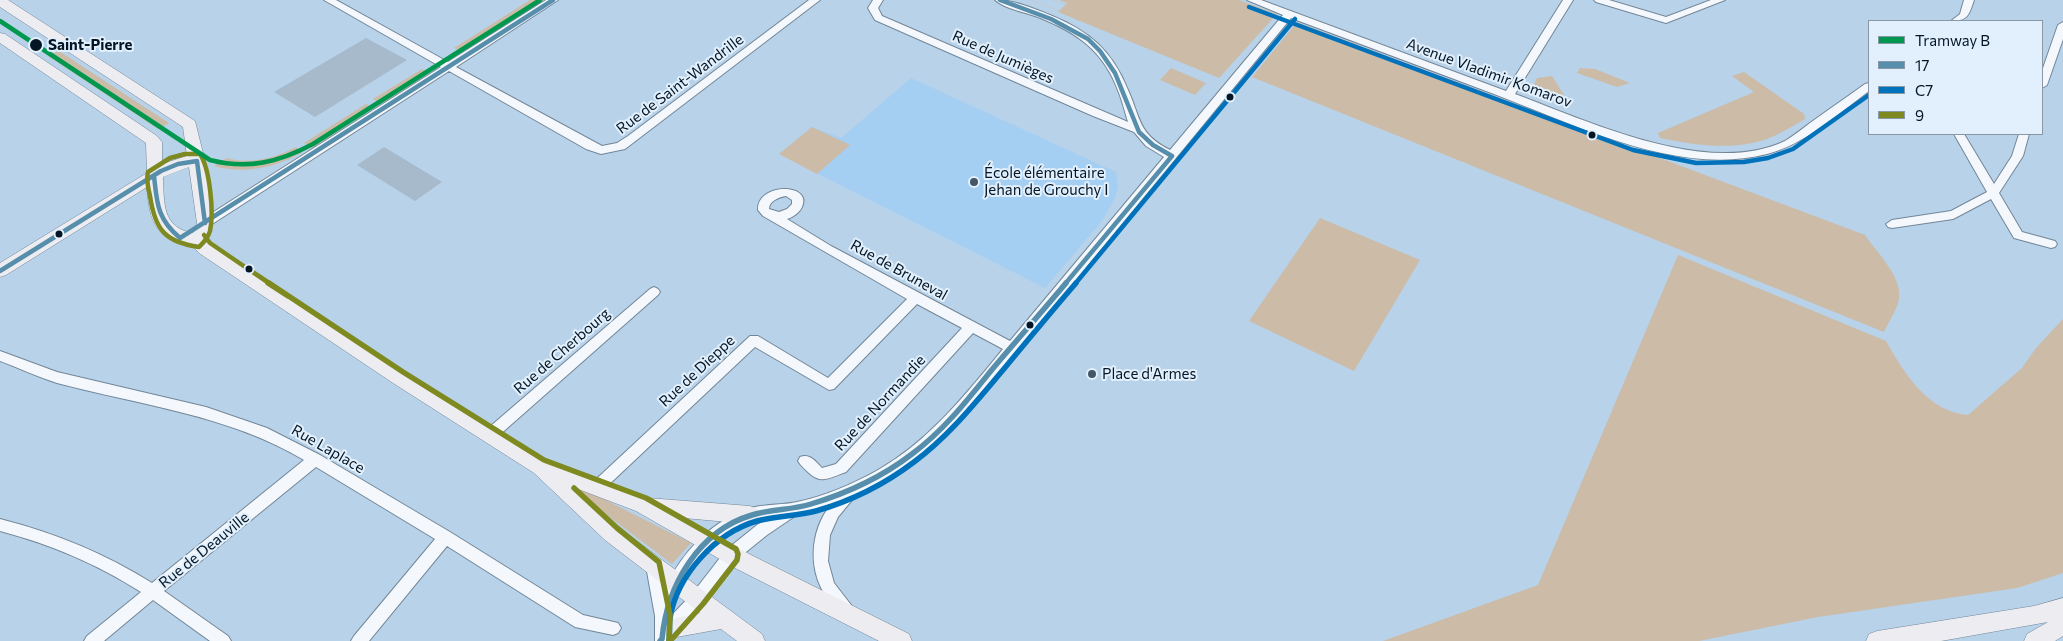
<!DOCTYPE html>
<html>
<head>
<meta charset="utf-8">
<style>
	body { margin:0 }
	#map { position:relative; width:2063px; height:641px; overflow:hidden; background:#b8d2e9; font-family:Commissioner,sans-serif }
	canvas { display:block }
	.legend { position:absolute; left:1868px; top:20px; width:175px; height:115px; box-sizing:border-box; background:#e2f0fd; border:1px solid #8998a6; margin:0; padding:6px 9px; list-style:none; font-size:15px; color:#041524 }
	.legend li { display:flex; align-items:center; gap:10px; height:25px }
	.legend b { width:25px; border:1px solid #8998a6 }
</style>
</head>
<body>
<div id="map">
<canvas width="2063" height="641"></canvas>
<ul class="legend">
<li><b style="height:6px;background:#00984e"></b>Tramway B</li>
<li><b style="height:6px;background:#568eac"></b>17</li>
<li><b style="height:6px;background:#0072bc"></b>C7</li>
<li><b style="height:6px;background:#7e8920"></b>9</li>
</ul>
</div>
<script>
const ctx = document.querySelector('canvas').getContext('2d');
ctx.lineJoin = 'round';
function fillPath(path, color) {
  ctx.fillStyle = color;
  ctx.fill(path, 'evenodd');
}
function stroke(path, color, width, dash) {
  ctx.strokeStyle = color;
  ctx.lineWidth = width;
  ctx.lineCap = dash ? 'butt' : 'round';
  ctx.setLineDash(dash || []);
  ctx.stroke(path);
}
function write(font, color, halo, rows, align = 'center') {
  ctx.font = font + ' Commissioner,sans-serif';
  ctx.lineWidth = 4;
  ctx.setLineDash([]);
  ctx.textBaseline = 'middle';
  ctx.strokeStyle = halo;
  ctx.fillStyle = color;
  for (const [text, x, y, turn = 0] of rows) {
    ctx.save();
    ctx.translate(x, y);
    ctx.rotate((+turn || 0) * Math.PI / 180);
    ctx.textAlign = isNaN(turn) ? turn : align;
    if (halo) ctx.strokeText(text, 0, 0);
    ctx.fillText(text, 0, 0);
    ctx.restore();
  }
}
const built = new Path2D(`
	M911 78 1116 172 1118 187 1114 200 1102 221 1045 288 779 154 812 127 841 138Z`);
const green = new Path2D(`
	M530 0H543L462 51 454 48Z
	M1059 0H1239L1277 14 1219 78 1058 12 1067 3Z
	M1297 22 1865 235C1877 253 1906 280 1898 303 1895 313 1888 323 1884 332L1252 77Z
	M59 51 169 123 158 129 48 56Z
	M1171 68 1206 83 1195 95 1160 80Z
	M1580 68 1595 69 1630 83 1617 87 1577 73Z
	M422 69 429 73 381 104 373 99Z
	M1744 72 1804 114 1805 119C1793 126 1780 134 1767 139 1733 151 1694 145 1660 138L1658 133 1754 92 1732 76Z
	M1552 76 1564 95 1560 99 1531 90 1537 78Z
	M366 104 374 108 312 148 304 143Z
	M812 127 850 145 817 174 779 154Z
	M296 147 303 152C277 167 244 175 214 166L227 158C250 165 275 158 296 147Z
	M1320 218 1420 260 1354 371 1249 321Z
	M1678 255 1886 341C1904 373 1928 412 1968 415L2022 368 2036 348 2063 319V573L2017 588 1818 617 1699 641H1383L1538 585Z
	M550 472 691 543 672 564Z`);
const building = new Path2D(`
	M366 38 407 60 315 117 274 92Z
	M384 147 442 182 415 201 357 165Z`);
const street = new Path2D(`
	M324 0H336L448 62 546 0H558L456 67 602 146 617 143 628 136 809 0H820L625 149 601 154 586 149 449 71 209 226H201L199 223 201 220 441 67Z
	M873 0H883L878 8 882 16 1128 122C1125 113 1123 103 1119 93 1104 51 1078 33 1038 17 1025 12 1005 9 995 0 1015 0 1032 8 1050 15 1089 31 1112 50 1128 90 1141 119 1138 134 1170 150L1283 15 1247 0H1261L1506 91 1563 0H1573L1515 94C1588 121 1708 178 1785 141 1793 136 1802 129 1810 123 1828 110 1847 97 1865 84L1869 83V91C1839 113 1804 145 1767 154 1678 177 1576 125 1494 94 1426 68 1358 43 1291 18L963 417 928 449 904 468 877 485 857 494 838 517 830 535 828 561 834 583 855 610 852 615 847 617C840 614 835 608 830 602 807 573 809 532 831 504L798 514 767 535 736 560 702 604 674 635 670 637 669 641H655V616L646 566 648 561 653 559 658 561 665 589C682 551 714 518 755 507 769 504 783 505 797 502 825 496 853 484 878 470 929 441 966 394 1003 349L973 333 846 472C831 477 822 485 809 473 805 469 801 466 798 461L800 457C810 453 816 462 822 468L836 464 962 328 917 304 834 389 829 390 755 347 601 492 596 494 591 492 589 488 591 484 750 336H758L828 378 907 299 763 216 758 210C757 182 813 183 802 207 799 213 793 217 787 219L831 246 1010 341 1164 157 1146 146 1134 132 1093 116 875 20 868 8ZM786 196 792 200V204L787 209 779 212 769 209C769 201 779 197 786 196ZM770 517 757 525 726 550 692 594 670 617C681 571 721 523 770 517Z
	M1594 0H1609L1666 17 1711 0H1725L1666 23 1596 2Z
	M1964 0H1974C1969 15 1968 21 1951 21L1960 14Z
	M2063 22V39L2047 85 2042 88V71L2058 25Z
	M1954 134H1964L1994 184 2012 156 2019 134H2029L2023 156 1999 193 2022 232 2055 241 2057 244 2055 247 2051 248 2014 238 1991 199 1953 219 1892 228 1888 227 1886 224 1892 220 1951 211 1987 192Z
	M654 287 658 289 660 292 658 295 496 438 491 440 486 438 484 434 486 430 650 289Z
	M0 351 57 372 206 407 267 428 320 455 450 532 583 615 618 623 621 628 618 633 613 635 575 627 447 546 369 641H351L354 636 435 539 316 467 164 591 228 636 231 641H210L153 600 104 641H84L87 636 141 592C95 563 52 545 0 531V519C55 533 104 553 152 583L304 460C229 415 140 405 57 383 38 377 19 368 0 361Z`);
const secondary = new Path2D(`
	M0 0H8L195 121 205 161 213 223 207 239 211 245 405 373 549 462 648 498 750 506 757 509 760 515 757 521 750 524 684 518 751 555 909 634 912 641H879L737 569 636 511 578 489 619 528 762 634 765 641H737L721 629 671 638 663 635 660 628 663 621 700 613 605 540 534 473 393 383 199 253C192 244 187 244 176 241 151 233 149 210 147 187L6 275 0 277V263L147 173 146 143 0 43V33L5 34 157 136 162 142V164L187 156 183 127 0 7ZM189 167 197 223 193 233C162 228 164 203 163 177Z
	M2063 598V636L2055 641H2024L2027 634 2048 622 1941 641H1866L1869 634 1877 631 2034 606Z`);
const tram = new Path2D(`
	M1031 0 1059 11
	M1054 0 1066 5`);
const bus1Far1 = new Path2D(`
	M1000 0 1051 19 1088 39 1100 51 1115 73 1139 132 1153 145 1172 156
	M154 176C157 203 157 219 180 238L553 0
	M0 271 161 171 178 164 197 161 205 223
	M1065 284 1172 156`);
const bus1 = new Path2D(`
	M660 641 662 639C667 586 698 531 752 515 771 509 792 510 811 504 848 493 882 477 912 454 943 431 966 402 990 372 1015 342 1041 313 1066 283`);
const bus2Far1 = new Path2D(`
	M1249 7 1633 150 1696 163 1744 162 1768 158 1793 149 1869 95
	M1075 284 1295 19`);
const bus2 = new Path2D(`
	M669 641C670 634 669 626 670 618 677 576 715 533 757 521 776 516 797 516 816 511 851 501 885 484 914 462 949 436 975 403 1003 370 1027 341 1051 312 1076 283`);
const bus3Far1 = new Path2D(`
	M185 154 170 158 148 172C146 179 148 188 150 196 155 230 165 242 199 247 204 242 208 238 210 231 214 213 210 169 200 154H187
	M204 235 210 243 270 284
	M253 272 271 284`);
const bus3 = new Path2D(`
	M268 283 288 296
	M269 283 403 372 544 460 646 498 736 549 738 554 737 560 703 604 670 641
	M574 488 617 528 659 562 670 615 669 641`);
const tram1 = new Path2D(`
	M0 21 210 160C248 170 279 162 313 144L540 0`);
const markers = [
	[36,45,7,"#041524"],
	[1230,97,4.5,"#041524"],
	[1592,135,4.5,"#041524"],
	[974,182,5,"#435769"],
	[59,234,4.5,"#041524"],
	[249,269,4.5,"#041524"],
	[1030,325,4.5,"#041524"],
	[1092,374,5,"#435769"]
];
const stopNames = [
	["Saint-Pierre",48,45]
];
const streetNames = [
	["Rue de Jumièges",1003,57,24],
	["Avenue Vladimir Komarov",1489,73,20],
	["Rue de Saint-Wandrille",680,84,-37],
	["Rue de Bruneval",899,270,29],
	["Rue de Cherbourg",562,351,-41],
	["Rue de Dieppe",697,371,-43],
	["Rue de Normandie",880,403,-47],
	["Rue Laplace",328,449,30],
	["Rue de Deauville",204,550,-39]
];
const poiNames = [
	["École élémentaire",984,173],
	["Jehan de Grouchy I",984,190],
	["Place d'Armes",1102,374]
];
fillPath(built, '#a5cef3');
fillPath(green, '#ccbba7');
fillPath(building, '#a6bacc');
stroke(street, '#728698', 2);
stroke(secondary, '#728698', 1);
fillPath(street, '#f4f8fc');
fillPath(secondary, '#ececf1');
stroke(tram, '#c3cbd3', 1);
stroke(bus1Far1, '#568eac', 4.5);
stroke(bus1, '#568eac', 5.5);
stroke(bus2Far1, '#0072bc', 4.5);
stroke(bus2, '#0072bc', 5.5);
stroke(bus3Far1, '#7e8920', 4.5);
stroke(bus3, '#7e8920', 5.5);
stroke(tram1, '#00984e', 4.5);
for (const [x, y, r, color] of markers) {
  const dot = new Path2D();
  dot.arc(x, y, r, 0, 2 * Math.PI);
  ctx.fillStyle = color;
  ctx.fill(dot);
  stroke(dot, '#e2f0fd', 2);
}
write('bold 15px', '#041524', '#e2f0fd', stopNames, 'left');
write('15px', '#041524', '#e2f0fd', streetNames);
write('15px', '#041524', '#e2f0fd', poiNames, 'left');
</script>
</body>
</html>
